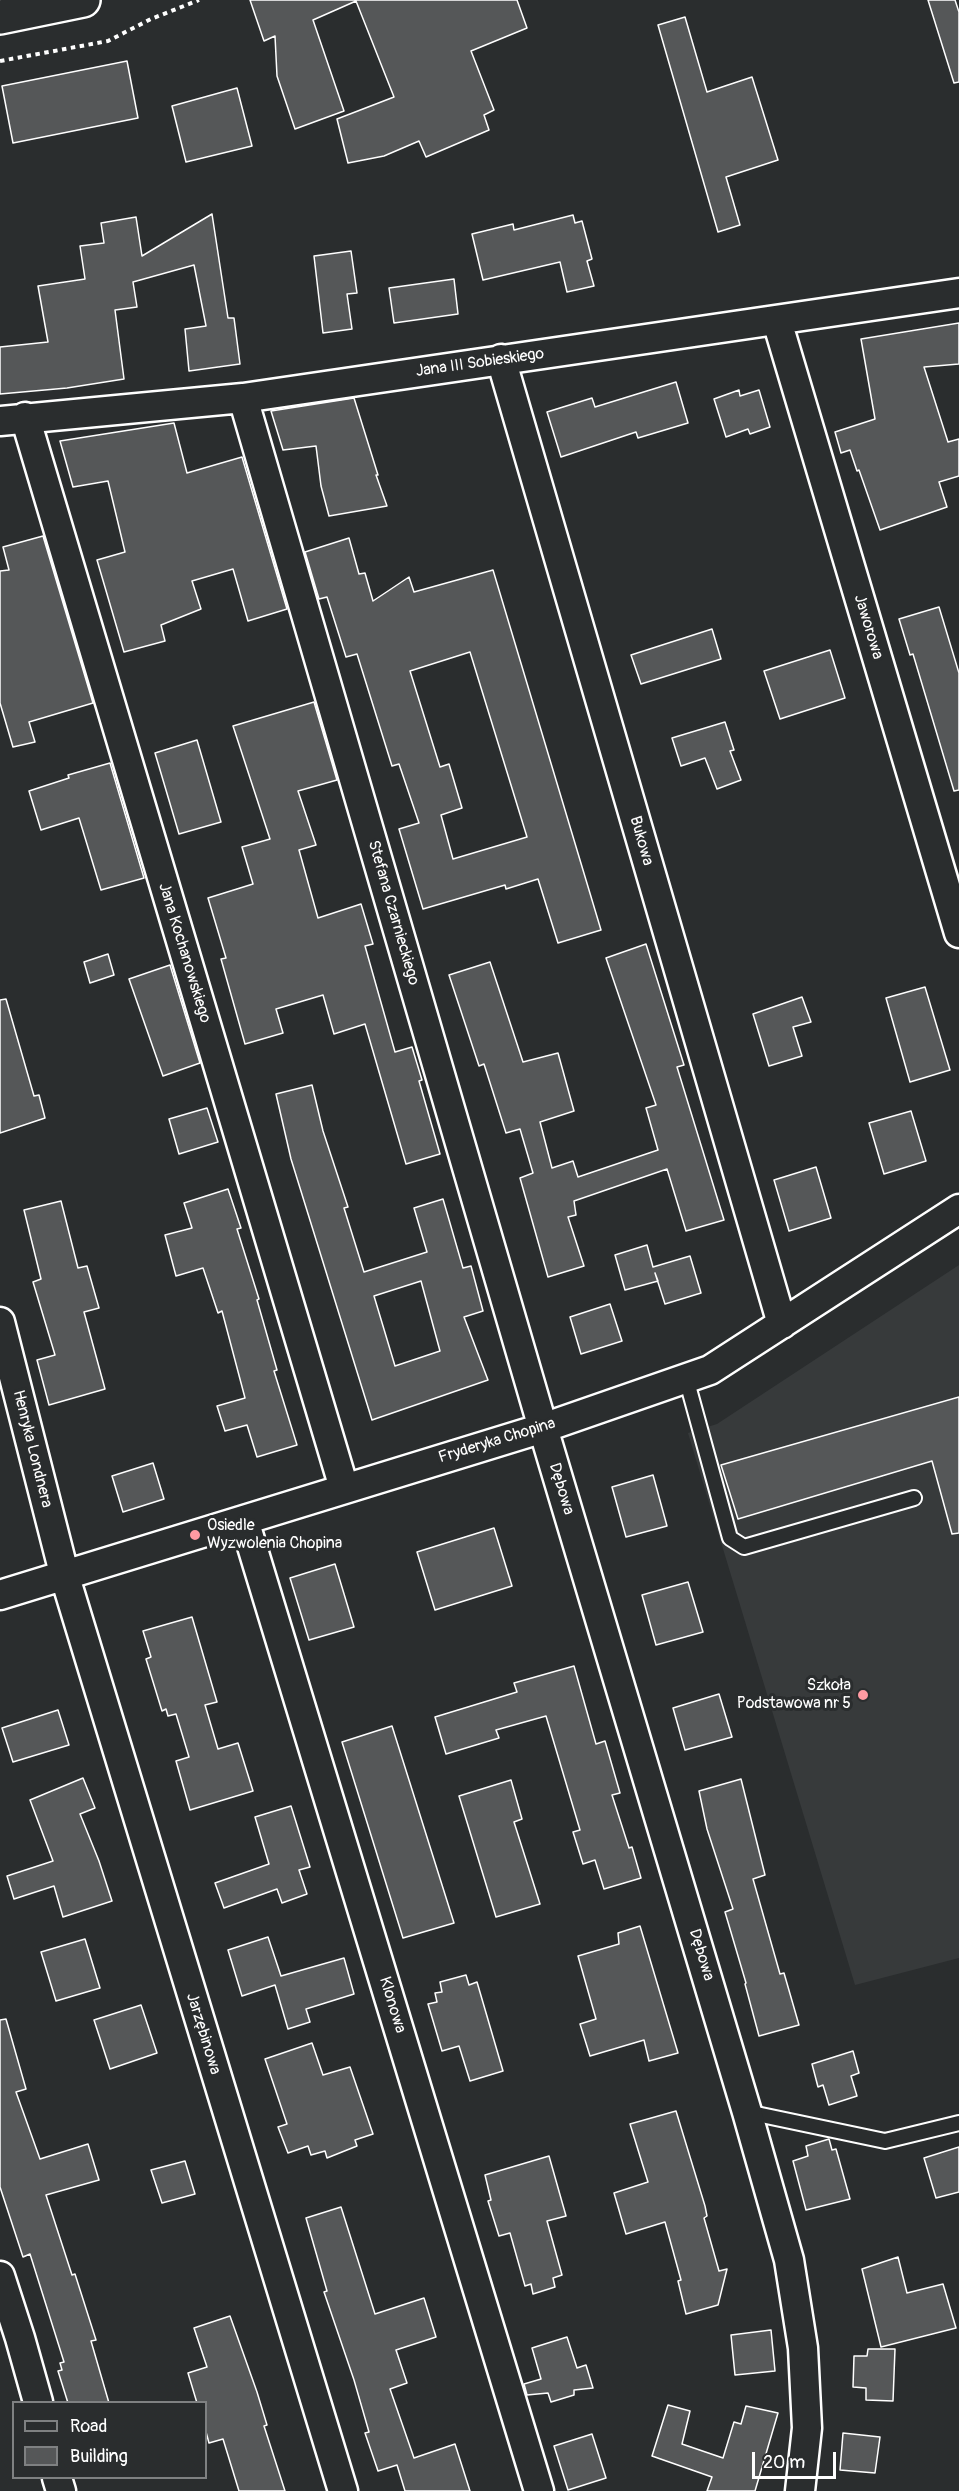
<!DOCTYPE html>
<html>
<head>
<meta charset="utf-8">
<style>
	body { margin:0 }
	#map { position:relative; width:959px; height:2491px; overflow:hidden; background:#2a2d2e; font-family:Pangolin,sans-serif }
	canvas { display:block }
	.legend { position:absolute; left:12px; top:2401px; width:195px; height:78px; box-sizing:border-box; background:#2a2d2e; border:2px solid #7f8182; margin:0; padding:8px 10px; list-style:none; font-size:18px; color:#fff }
	.legend li { display:flex; align-items:center; gap:12px; height:30px }
	.legend b { width:30px; border:2px solid #7f8182 }
	.scale { position:absolute; left:752px; top:2452px; width:84px; height:27px; box-sizing:border-box; border:3px solid #fff; border-top:0; padding-left:8px; font-size:18px; line-height:21px; white-space:nowrap; color:#fff; -webkit-text-stroke:4px #2a2d2e; paint-order:stroke }
</style>
</head>
<body>
<div id="map">
<canvas width="959" height="2491"></canvas>
<ul class="legend">
<li><b style="height:8px;background:#2a2d2e"></b>Road</li>
<li><b style="height:16px;background:#555758"></b>Building</li>
</ul>
<div class="scale">20 m</div>
</div>
<script>
const ctx = document.querySelector('canvas').getContext('2d');
ctx.lineJoin = 'round';
function fillPath(path, color) {
  ctx.fillStyle = color;
  ctx.fill(path, 'evenodd');
}
function stroke(path, color, width, dash) {
  ctx.strokeStyle = color;
  ctx.lineWidth = width;
  ctx.lineCap = dash ? 'butt' : 'round';
  ctx.setLineDash(dash || []);
  ctx.stroke(path);
}
function write(font, color, halo, rows, align = 'center') {
  ctx.font = font + ' Pangolin,sans-serif';
  ctx.lineWidth = 6;
  ctx.setLineDash([]);
  ctx.textBaseline = 'middle';
  ctx.strokeStyle = halo;
  ctx.fillStyle = color;
  for (const [text, x, y, turn = 0] of rows) {
    ctx.save();
    ctx.translate(x, y);
    ctx.rotate((+turn || 0) * Math.PI / 180);
    ctx.textAlign = isNaN(turn) ? turn : align;
    if (halo) ctx.strokeText(text, 0, 0);
    ctx.fillText(text, 0, 0);
    ctx.restore();
  }
}
const built = new Path2D(`
	M959 1265V1958L855 1985 688 1433 717 1424Z`);
const building = new Path2D(`
	M250 0H517L527 28 471 51 494 110 484 115 489 130 426 157 419 141 384 156 348 163 337 119 394 97 356 1 313 20 344 111 295 129 277 76 275 36 264 41Z
	M928 0H955L959 12V82L954 83Z
	M685 17 707 92 752 77 778 160 726 177 740 225 718 232 658 25Z
	M127 61 138 118 13 143 2 86Z
	M237 88 252 146 186 162 172 106Z
	M212 214 228 318H234L240 364 189 371 185 329 206 326 194 265 133 282 137 307 115 310 124 379 67 388 0 394V347L48 342 38 286 85 279 80 246 104 243 101 223 136 217 142 256Z
	M573 215 575 223 582 221 592 259 587 261 594 286 567 292 560 262 483 280 472 234 513 224 514 230Z
	M351 251 357 293 347 294 352 329 323 333 314 256Z
	M454 279 458 314 394 323 389 288Z
	M959 323V364L924 367 948 442 959 439V476L939 482 947 507 880 530 859 470 857 471 850 450 841 453 835 432 875 419 861 339Z
	M676 382 688 423 638 438 636 432 561 457 547 412 592 398 595 407Z
	M739 390 740 396 759 390 770 427 750 434 748 429 726 437 714 399Z
	M354 398 378 475H376L387 506 329 516 321 486 316 446 283 450 271 411Z
	M174 423 187 473 242 457 287 609 248 621 233 569 192 581 201 609 161 625 165 641 124 652 97 560 125 552 108 481 73 487 60 441Z
	M43 536 93 703 29 722 35 742 13 747 0 703V571L9 570 3 547Z
	M349 538 359 574 365 573 373 601 409 577 414 592 493 570 601 930 558 943 538 879 506 889 505 885 423 909 399 829 419 823 399 764 392 766 357 654 346 657 327 597 319 599 305 552ZM470 652 527 837 453 859 441 815 462 808 449 764 440 767 410 671Z
	M939 607 959 673V790L954 791 913 654 910 655 899 619Z
	M712 629 721 659 641 684 631 655Z
	M830 650 845 698 780 719 764 671Z
	M314 702 337 780 298 791 316 845 299 850 318 918 361 904 373 944 365 946 395 1052 412 1047 422 1080 419 1081 440 1154 406 1164 365 1024 334 1034 323 995 276 1009 283 1033 245 1044 221 959 226 958 208 898 253 884 242 847 270 839 233 726Z
	M725 722 734 750 730 751 741 780 717 789 705 758 681 766 672 738Z
	M197 740 221 822 179 834 155 753Z
	M110 763 144 878 101 890 79 818 41 830 29 791 69 778 68 775Z
	M646 944 684 1065 677 1067 724 1220 686 1231 667 1169 574 1201 576 1215 568 1217 584 1266 548 1277 520 1178 533 1173 520 1129 506 1133 484 1064 479 1066 449 975 490 962 523 1062 558 1053 574 1111 540 1122 552 1168 573 1161 578 1177 658 1150 646 1108 656 1105 606 958Z
	M108 954 114 975 90 983 84 962Z
	M170 965 200 1063 163 1076 129 979Z
	M925 987 950 1070 910 1082 886 998Z
	M802 997 811 1022 793 1027 802 1056 769 1066 753 1014Z
	M6 999 34 1096 39 1095 45 1118 0 1133V1000Z
	M312 1085 323 1131 348 1207 344 1208 364 1272 427 1252 414 1208 443 1199 463 1268 471 1266 483 1311 464 1317 488 1380 372 1420 291 1159 276 1094ZM421 1281 440 1351 395 1366 374 1296Z
	M207 1108 218 1142 179 1154 169 1119Z
	M911 1111 926 1161 884 1174 869 1123Z
	M816 1167 831 1218 789 1231 774 1180Z
	M228 1189 241 1228 237 1229 259 1299 257 1300 277 1370 274 1371 297 1445 257 1457 247 1425 225 1431 217 1406 245 1398 222 1311 218 1313 203 1268 176 1276 165 1235 192 1228 184 1203Z
	M61 1201 78 1268 87 1266 99 1308 84 1312 105 1389 49 1405 37 1360 55 1355 33 1282 41 1279 24 1210Z
	M647 1245 653 1267 690 1256 701 1293 665 1304 655 1273 658 1281 625 1290 615 1255Z
	M610 1304 622 1341 581 1354 570 1317Z
	M959 1397V1533L952 1534 932 1461 738 1519 721 1465Z
	M153 1463 164 1499 123 1512 112 1476Z
	M653 1475 667 1526 626 1537 612 1487Z
	M494 1528 512 1586 435 1610 417 1552Z
	M335 1564 354 1627 309 1640 290 1578Z
	M688 1582 703 1632 656 1645 642 1595Z
	M192 1617 217 1702 205 1705 218 1749 238 1743 253 1791 190 1810 176 1761 189 1757 176 1714 168 1716 166 1709 162 1711 146 1659 151 1657 143 1631Z
	M574 1666 596 1744 605 1741 620 1793 612 1795 629 1848 632 1847 641 1878 604 1889 595 1860 583 1864 573 1832 580 1830 546 1716 496 1730 499 1738 446 1754 435 1717 517 1692 514 1683Z
	M719 1694 732 1737 685 1750 673 1708Z
	M58 1710 69 1745 13 1762 2 1728Z
	M392 1726 454 1923 403 1938 342 1742Z
	M83 1778 95 1808 80 1814 99 1861 112 1901 63 1917 54 1886 14 1899 7 1876 53 1861 30 1800Z
	M741 1779 765 1875 753 1879 780 1974 784 1973 799 2025 759 2036 745 1984 746 1983 725 1912 733 1909 707 1829 699 1791Z
	M511 1780 522 1819 514 1822 540 1904 496 1917 459 1796Z
	M291 1806 310 1867 299 1870 307 1894 282 1903 277 1889 224 1908 215 1883 269 1864 255 1817Z
	M640 1926 678 2053 649 2061 644 2040 590 2056 580 2024 596 2019 578 1956 619 1944 618 1933Z
	M268 1937 281 1976 344 1958 354 1994 306 2009 310 2022 288 2029 275 1985 242 1996 228 1950Z
	M85 1939 100 1988 56 2001 41 1952Z
	M466 1975 469 1985 477 1982 503 2071 470 2081 459 2046 442 2051 428 2004 437 2002 435 1993 442 1992 440 1982Z
	M141 2005 157 2053 110 2069 94 2020Z
	M6 2019 26 2089 16 2092 40 2159 88 2144 99 2180 46 2195 72 2275 75 2274 96 2340 91 2341 109 2403H68L58 2371 62 2370 60 2363 64 2362 30 2254 23 2257 0 2187V2020Z
	M312 2043 323 2075 350 2067 373 2134 355 2140 357 2146 327 2158 325 2151 311 2155 308 2146 288 2153 278 2127 287 2124 265 2059Z
	M853 2051 859 2073 851 2076 857 2096 829 2105 823 2085 818 2087 812 2064Z
	M676 2111 705 2206 707 2216 704 2218 719 2271 727 2269 718 2305 686 2314 678 2281 681 2280 665 2222 626 2234 614 2193 648 2182 630 2124Z
	M829 2139 832 2150 836 2149 850 2199 806 2210 793 2161 808 2156 806 2146Z
	M959 2147V2192L936 2198 924 2158Z
	M549 2156 566 2216 547 2221 562 2275 553 2278 555 2287 533 2294 531 2284 525 2286 510 2233 499 2236 488 2201 491 2200 485 2175Z
	M185 2161 195 2194 162 2203 151 2170Z
	M341 2207 375 2314 424 2298 436 2337 396 2350 407 2383 390 2389 414 2458 455 2444 470 2491H405L397 2465 378 2471 365 2433 369 2432 354 2380 324 2292 327 2291 306 2218Z
	M898 2257 907 2293 943 2284 956 2328 881 2347 862 2269Z
	M230 2316 257 2392 267 2425 264 2426 285 2491H239L223 2439 209 2443 206 2432V2403H197L188 2373 207 2367 194 2328Z
	M771 2330 775 2371 735 2375 731 2335Z
	M567 2337 577 2368 586 2365 593 2388 574 2390V2395L551 2402 548 2393 527 2395 524 2384 541 2379 532 2348Z
	M868 2349H895L893 2401 866 2400V2388L853 2387 854 2356H867Z
	M668 2405 690 2411 682 2444 723 2458 734 2422 741 2424 746 2406 778 2413 755 2491H707L712 2477 652 2456Z
	M843 2433 880 2437 875 2473 840 2470Z
	M592 2434 606 2478 568 2490 554 2446Z`);
const path = new Path2D(`
	M0 61 108 41 151 19 199 0`);
const lane = new Path2D(`
	M686 1378 730 1538 744 1547 914 1498
	M747 2112 885 2141 959 2123`);
const street = new Path2D(`
	M777 321 959 933
	M501 359 782 1324
	M243 398 543 1428 747 2112 789 2260 803 2348 807 2428 800 2491
	M25 417 344 1488
	M0 421 243 398 959 293
	M0 1322 65 1577 343 2491
	M244 1520 539 2491
	M0 1595 543 1428 710 1370 959 1209
	M0 2276 20 2338 38 2402
	M57 2478 61 2491`);
const secondary = new Path2D(`
	M0 17 83 0`);
const markers = [
	[195,1535,6,"#ff9aa2"],
	[863,1695,6,"#ff9aa2"]
];
const streetNames = [
	["Jana III Sobieskiego",480,363,-8],
	["Jaworowa",868,627,73],
	["Bukowa",641,841,74],
	["Stefana Czarnieckiego",393,913,74],
	["Jana Kochanowskiego",184,953,73],
	["Fryderyka Chopina",497,1441,-17],
	["Henryka Londnera",32,1449,76],
	["Dębowa",561,1489,73],
	["Dębowa",701,1955,73],
	["Klonowa",392,2005,73],
	["Jarzębinowa",203,2034,73]
];
const poiNames = [
	["Osiedle",207,1526],
	["Wyzwolenia Chopina",207,1544],
	["Szkoła",851,1686,"right"],
	["Podstawowa nr 5",851,1704,"right"]
];
fillPath(built, '#373a3b');
fillPath(building, '#555758');
stroke(building, '#fff', 1.5);
stroke(lane, '#fff', 18);
stroke(street, '#fff', 33);
stroke(secondary, '#fff', 38);
stroke(path, '#fff', 4, [4.5, 4.5]);
stroke(lane, '#2a2d2e', 14);
stroke(street, '#2a2d2e', 28);
stroke(secondary, '#2a2d2e', 33);
for (const [x, y, r, color] of markers) {
  const dot = new Path2D();
  dot.arc(x, y, r, 0, 2 * Math.PI);
  ctx.fillStyle = color;
  ctx.fill(dot);
  stroke(dot, '#2a2d2e', 2);
}
write('16px', '#fff', '#2a2d2e', streetNames);
write('16px', '#fff', '#2a2d2e', poiNames, 'left');
</script>
</body>
</html>
